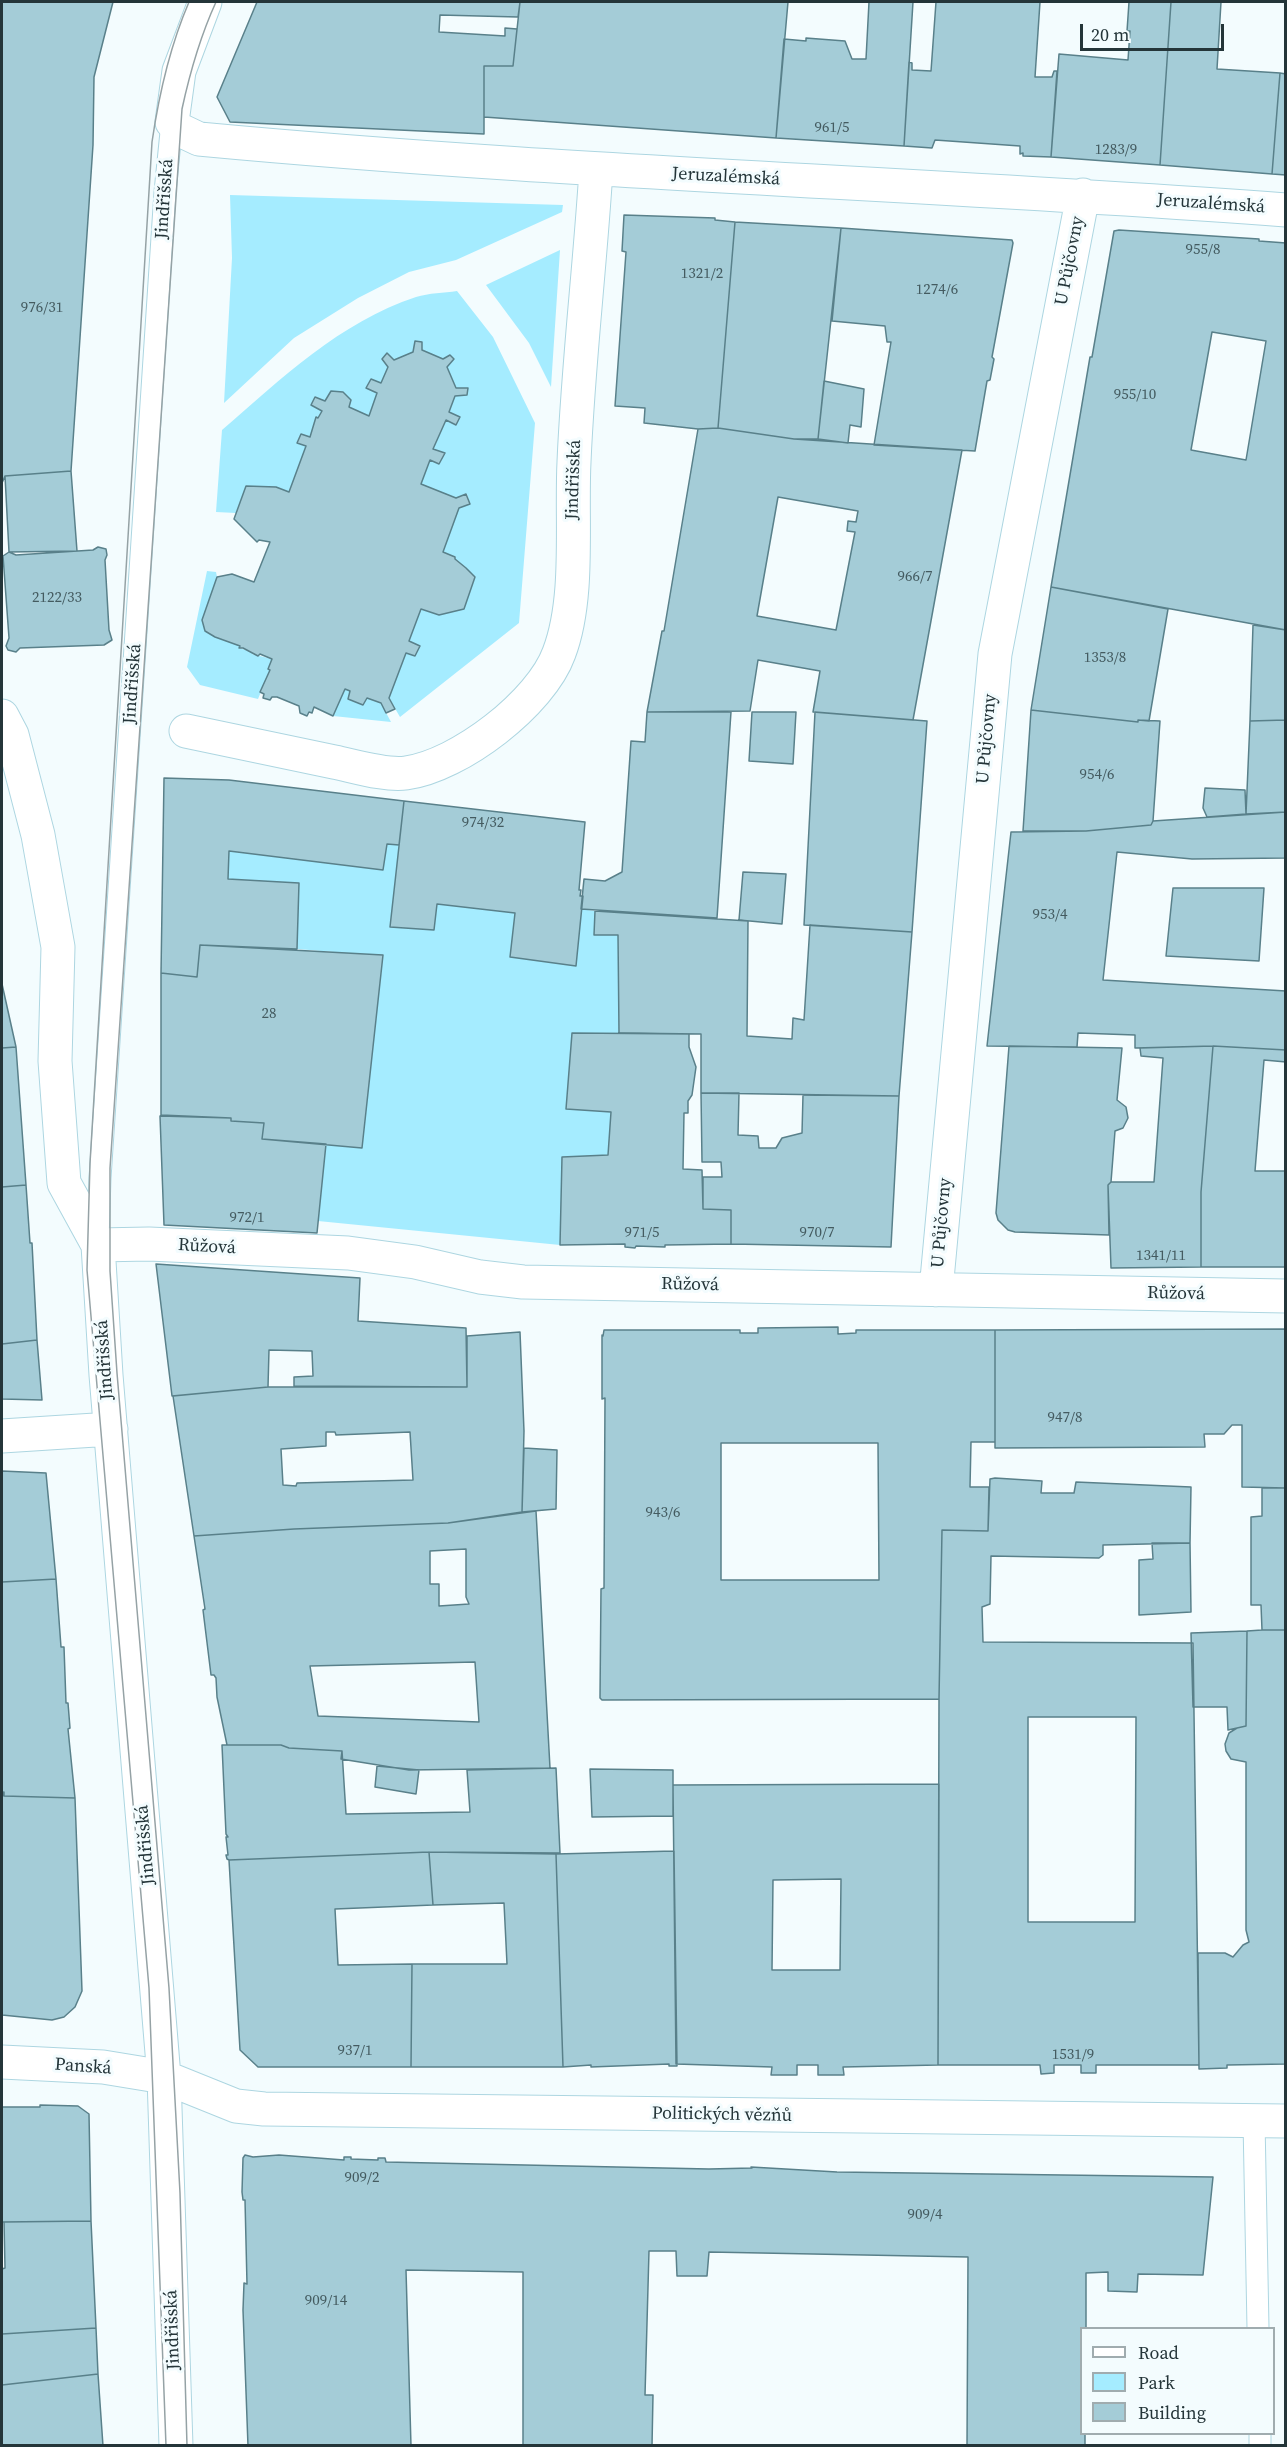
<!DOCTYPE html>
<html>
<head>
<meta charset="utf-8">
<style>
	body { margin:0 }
	#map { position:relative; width:1287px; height:2447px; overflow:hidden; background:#f3fcfe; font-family:"Source Serif 4",serif }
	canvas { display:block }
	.frame { position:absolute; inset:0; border:3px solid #243539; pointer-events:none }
	.legend { position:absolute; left:1080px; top:2327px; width:195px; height:108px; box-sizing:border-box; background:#f3fcfe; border:2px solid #a0acaf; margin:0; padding:8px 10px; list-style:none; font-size:18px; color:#243539 }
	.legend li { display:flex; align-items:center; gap:12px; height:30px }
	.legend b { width:30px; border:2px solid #a0acaf }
	.scale { position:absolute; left:1080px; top:24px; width:144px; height:27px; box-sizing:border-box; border:3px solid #243539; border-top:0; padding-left:8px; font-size:18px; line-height:21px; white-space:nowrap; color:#243539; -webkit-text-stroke:4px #f3fcfe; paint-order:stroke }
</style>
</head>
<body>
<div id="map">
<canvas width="1287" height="2447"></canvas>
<div class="frame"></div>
<ul class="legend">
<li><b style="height:8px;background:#fff"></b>Road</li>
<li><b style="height:16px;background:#a5ecff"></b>Park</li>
<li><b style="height:16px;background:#a4ccd7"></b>Building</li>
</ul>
<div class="scale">20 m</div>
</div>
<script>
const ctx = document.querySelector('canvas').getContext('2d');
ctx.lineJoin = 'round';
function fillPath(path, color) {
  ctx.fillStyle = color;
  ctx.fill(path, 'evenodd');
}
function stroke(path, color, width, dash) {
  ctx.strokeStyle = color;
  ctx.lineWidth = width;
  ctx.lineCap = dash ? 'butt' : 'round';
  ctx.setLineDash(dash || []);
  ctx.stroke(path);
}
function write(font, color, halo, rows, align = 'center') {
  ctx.font = font + ' "Source Serif 4",serif';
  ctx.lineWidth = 6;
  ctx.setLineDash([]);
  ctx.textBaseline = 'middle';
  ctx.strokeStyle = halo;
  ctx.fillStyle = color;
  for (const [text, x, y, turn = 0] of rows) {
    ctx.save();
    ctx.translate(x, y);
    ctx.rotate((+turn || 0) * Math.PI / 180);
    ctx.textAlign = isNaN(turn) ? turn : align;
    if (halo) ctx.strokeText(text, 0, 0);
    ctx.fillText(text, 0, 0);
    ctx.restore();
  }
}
const green = new Path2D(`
	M230 195 563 205 562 212 456 260 409 272 358 298 294 338 224 403 232 258Z
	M560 250 551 387 529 343 486 285Z
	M457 291 493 337 535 423 519 623 400 717 389 698 406 653 415 656 420 646 409 641 421 609 439 615 464 609 475 578 466 568 455 559V557L443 552 459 508 470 504 467 494 456 498 421 484 430 460 439 464 444 453 433 449 446 420 456 425 460 417 449 412 455 396 467 394V388H456L447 367 454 359 450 355 443 359 422 350V342L415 341 413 352 394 360 387 353 382 359 388 367 381 383 371 379 367 388 377 393 369 416 349 407 351 400 343 392 331 391 325 401 315 397 311 405 322 411 318 418H316L310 437 301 434 297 442 306 446 289 492 276 487 246 486 236 513 216 512 222 430C281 379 340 322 416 297 429 293 444 293 457 291Z
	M207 571 216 572 217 577 215 637 240 646 239 648 253 652 252 654 272 659 268 669 270 670 258 699 200 685 187 667Z
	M345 689 350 691 348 699 363 705 367 698 381 703 391 722 333 716Z
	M387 844 399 845 391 927 434 930 437 904 515 913 510 957 581 909 595 911 594 934 618 935 619 1033 572 1034 566 1108 611 1112 608 1155 562 1157 560 1245 318 1221 326 1144 362 1147 383 956 297 949 299 883 228 879 229 851 383 870Z`);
const building = new Path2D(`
	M2 2H113L94 77 93 145 71 471 5 476 2 483Z
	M257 2H520L518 17 440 15 439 32 505 36V28L517 29 513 66H484V134L230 122 217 97Z
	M520 2H788L776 138 484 117V66H513Z
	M869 2H913L904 146 776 138 784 39 806 41V38L845 41 852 59H866Z
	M936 2H1040L1035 77H1052L1054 71H1057L1051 157 1023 156V153L1020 154V146L935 140 932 148 904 146 909 62 912 63V70L931 71Z
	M1129 2H1171L1160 165 1051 157 1059 54 1128 60 1130 31H1127Z
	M1171 2H1221L1217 69 1280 73 1272 174 1160 165Z
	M1280 73 1286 74V175L1272 174Z
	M624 215 715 218V220L735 222 718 428 698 429 644 423 645 408 615 406 626 252 622 251Z
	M735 222 841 228 818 439H794L718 428Z
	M841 228 1012 240 1013 243 992 357 994 359 990 380 987 381 975 451 874 445 891 342H887L885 326 832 321Z
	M1119 230 1259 239V241L1286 243V630L1051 587 1090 357H1092L1114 231ZM1212 332 1266 341 1246 460 1191 450Z
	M415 341 422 342V350L443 359 450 355 454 359 447 367 456 388H468L467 395 455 396 449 412 460 417 456 425 446 420 433 449 445 453 439 464 430 460 421 484 456 498 466 494 470 504 459 508 443 552 455 557V559L466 568 475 577 464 609 439 615 421 609 409 641 420 646 415 656 406 653 389 698 395 709 386 713 381 703 367 698 363 705 348 699 350 691 345 689 333 716 314 707 312 713 309 712 307 716 300 713 299 706 277 697H272L270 700 263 698 264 694 260 692 270 670 268 669 272 659 260 654 258 656 243 648H239L240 646 215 637 205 631 202 620 217 577 232 574 254 582 270 542 259 540 257 542 234 519 246 486 276 487 289 492 306 446 297 443 301 434 310 437 316 417 318 418 322 411 311 405 315 397 325 401 331 391 343 392 351 400 349 407 369 416 377 393 366 388 371 379 381 383 388 367 382 359 387 353 394 360 413 352Z
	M824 381 864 389 861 427 850 425 848 443 818 439Z
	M718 428 794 439 962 450 913 720 813 712 820 671 758 660 750 711 647 712 662 631H664L698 429ZM778 497 858 511 856 522 848 521 847 531 855 532 836 630 757 616Z
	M71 471 77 551 9 552 5 476Z
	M98 547 106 549 107 555 105 560 109 630 112 640 104 645 20 648 16 652 8 650 6 646 9 638 3 556 9 552 16 555 93 550Z
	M1051 587 1168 609 1149 721 1138 720V722L1031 710Z
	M1253 625 1286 630V720L1250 721Z
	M1031 710 1138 722V720L1160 721 1153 821 1151 825 1086 831H1023Z
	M647 712H731L717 918 581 909 584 879 605 881 622 872 631 741 645 742Z
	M752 712H796L793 764 749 761Z
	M815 712 927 721 912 932 804 925Z
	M1286 720V812L1246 814 1250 721Z
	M164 778 229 780 404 801 399 845 387 844 383 870 229 851 228 879 299 883 297 949 200 945 197 977 161 973Z
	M1205 788 1245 790 1246 814 1207 817 1203 808Z
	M404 801 585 822 579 890H581L580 896H583L576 966 510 957 515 913 437 904 434 930 390 927Z
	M1286 812V858L1192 859 1117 852 1103 980 1286 991V1050L1213 1046 1135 1048V1035L1078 1033 1077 1047 987 1046 1011 832 1086 831 1151 825 1153 821Z
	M743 872 786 874 782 924 739 920Z
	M1173 888H1264L1259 961 1166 956Z
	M595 911 748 921 747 1036 792 1039 793 1018 804 1020 810 925 912 932 899 1096 701 1093V1034L619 1033 618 935H594Z
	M200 945 383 955 362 1148 262 1139 264 1123 231 1121V1118L161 1115V973L197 977Z
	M2 984 16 1047 2 1048Z
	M572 1033 689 1034V1047L696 1067 692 1095 688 1101V1113H684L683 1169 702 1170 703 1209 731 1210V1244L665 1245V1247L636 1246 635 1248 625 1247V1244L560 1245 562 1157 608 1155 611 1112 566 1109Z
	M1009 1046 1122 1048 1117 1100 1126 1107 1128 1118 1123 1128 1115 1131 1111 1182 1108 1185 1109 1235 1015 1232 1008 1230 998 1220 996 1213Z
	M1213 1046 1286 1050V1062L1264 1060 1255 1171H1286V1267H1201V1192Z
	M1213 1046 1201 1192V1267L1111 1268 1108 1185 1111 1182H1154L1163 1058 1141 1056 1140 1048Z
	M16 1047 26 1185 2 1187V1048Z
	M701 1093H739L738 1135 758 1136 759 1148H776L782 1138 802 1133 803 1095 899 1096 891 1247 731 1244V1210L703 1209V1177H722L721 1162H702Z
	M160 1116 231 1118V1121L264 1123 262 1139 326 1144 317 1233 164 1225Z
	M26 1185 30 1243H32L37 1340 2 1344V1187Z
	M156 1264 360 1278 358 1321 466 1328 467 1387 294 1386V1377L313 1376 312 1351 269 1350 268 1387 172 1396Z
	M838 1327V1334L856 1333V1330H995V1442H971L970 1487H989L988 1531 942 1530 939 1699 602 1700 600 1698 601 1589 604 1588 605 1398 602 1399V1335L603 1336 604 1330H740V1333H758V1328ZM721 1443H878L879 1580H721Z
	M1286 1329V1488L1242 1487V1425H1232L1224 1434H1204L1205 1447 995 1448V1330Z
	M520 1332 524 1431 522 1512 448 1523 294 1529 194 1536 173 1396 268 1387H467V1336ZM326 1432H335L336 1435 410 1432 413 1480 297 1483 296 1486 283 1485 281 1449 326 1446Z
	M37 1340 42 1400 2 1399V1344Z
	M524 1448 557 1450 556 1509 522 1512Z
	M2 1471 46 1473 56 1579 2 1582Z
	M995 1478 1042 1481 1041 1493H1074L1076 1482 1191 1487 1190 1543 1103 1545V1555L1099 1558 991 1556 990 1604 982 1607 983 1642 1193 1643 1199 2065H1096V2073H1081V2065H1054V2073L1041 2074 1040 2065H938L939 1699 942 1530 988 1531 990 1479ZM1028 1717H1136L1135 1922H1028Z
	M1262 1488H1286V1630H1262L1261 1605H1251V1517L1262 1516Z
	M536 1511 550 1768 409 1770 341 1759 342 1751 289 1748 281 1745H227L217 1697 216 1678 214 1675H211L203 1610 205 1609 194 1536 294 1529 448 1523ZM466 1549V1597L469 1604 439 1606V1584H430V1551ZM475 1662 479 1722 318 1716 310 1666Z
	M1152 1543H1190L1191 1612 1139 1615V1560L1153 1559Z
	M56 1579 61 1647H64L66 1703H68L70 1728 68 1729 75 1798 4 1796 2 1793V1582Z
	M1262 1630H1286V2064L1227 2065V2068L1199 2069 1198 1953H1225L1233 1957 1243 1945 1249 1942 1246 1930V1762L1231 1759 1226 1751 1225 1744 1229 1733 1237 1728 1246 1726 1247 1631Z
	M1247 1631 1246 1726 1228 1730 1227 1707H1193L1191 1633Z
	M222 1745H281L289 1748 342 1751 346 1814 470 1812 467 1770 556 1768 560 1853 429 1852 229 1860 227 1859 226 1855H228L226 1837H228L226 1834Z
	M377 1766 419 1770 416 1794 375 1787Z
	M590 1769 673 1770V1816L592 1817Z
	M939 1784 938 2065 843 2067 844 2075H818V2065H797V2075H771L772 2067 676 2064 673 1785ZM841 1879 840 1970H772L773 1880Z
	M4 1792V1796L75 1798 82 1991 75 2007 64 2017 52 2020 2 2015V1793Z
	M674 1851 677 2066H669V2064L591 2067V2065L563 2067 556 1854Z
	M429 1852 433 1905 335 1909 338 1965 412 1964 411 2067H258L240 2050 229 1860Z
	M429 1852 556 1854 563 2067H411L412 1964H507L504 1903 433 1905Z
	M40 2105 78 2106 89 2114 91 2221 2 2222V2107H40Z
	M245 2155 253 2157 279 2155 344 2160V2157H351V2159L378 2160V2158H385L386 2162 709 2169 752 2168 751 2167 837 2172 1213 2177 1203 2275 1138 2274 1137 2292 1108 2291V2272L1086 2273V2328H1082V2434H1085V2446H967L968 2257 709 2252 707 2276H677L676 2251H649L645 2395H653L652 2446H523V2272L406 2270 411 2446H248L243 2310 244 2283 247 2284 245 2200H243L242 2192 243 2158Z
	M91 2221 96 2328 2 2334V2269L5 2268 4 2222Z
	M96 2328 98 2374 2 2385V2334Z
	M98 2374 103 2446H2V2385Z`);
const service = new Path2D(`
	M98 1241 100 1178 165 192 172 122
	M1254 2121 1258 2328
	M1260 2434V2446`);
const minor = new Path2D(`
	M205 2 179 71 172 122 180 130 199 139C560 173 923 183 1286 210
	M2 716 12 735 38 835 58 947 55 1061 64 1183 98 1245 106 1375 164 2077 176 2446
	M186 731C236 741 285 752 334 762 354 766 386 776 406 773 459 766 541 703 559 653 580 598 571 521 574 462 578 365 590 267 596 170
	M98 1245 149 1244 348 1253 415 1262 480 1277 523 1282 1286 1296
	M936 1290 995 654 1083 195
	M2 1436 111 1429
	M2 2062 103 2067 164 2077 236 2106 264 2109 1286 2121`);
const tram = new Path2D(`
	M166 2446 149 1988 87 1270 90 1163 152 142C159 94 170 46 189 2
	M187 2446 180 2193 169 1988 117 1373 110 1271V1168L182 109C190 72 200 37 216 2`);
const numberNames = [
	["961/5",832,128],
	["1283/9",1116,150],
	["955/8",1203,250],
	["1321/2",702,274],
	["1274/6",937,290],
	["976/31",42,308],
	["955/10",1135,395],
	["966/7",915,577],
	["2122/33",57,598],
	["1353/8",1105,658],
	["954/6",1097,775],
	["974/32",483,823],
	["953/4",1050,915],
	["28",269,1014],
	["972/1",247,1218],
	["971/5",642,1233],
	["970/7",817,1233],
	["1341/11",1161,1256],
	["947/8",1065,1418],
	["943/6",663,1513],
	["937/1",355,2051],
	["1531/9",1073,2055],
	["909/2",362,2178],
	["909/4",925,2215],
	["909/14",326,2301]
];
const streetNames = [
	["Jeruzalémská",726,177,3],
	["Jindřišská",165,199,-86],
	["Jeruzalémská",1211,204,4],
	["U Půjčovny",1070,261,-79],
	["Jindřišská",574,480,-88],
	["Jindřišská",133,684,-86],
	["U Půjčovny",987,739,-85],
	["U Půjčovny",942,1223,-85],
	["Růžová",207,1247,3],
	["Růžová",690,1285,1],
	["Růžová",1176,1294,1],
	["Jindřišská",105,1360,-94],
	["Jindřišská",146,1845,-95],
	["Panská",83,2067,4],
	["Politických vězňů",722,2115,1],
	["Jindřišská",173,2330,-92]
];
fillPath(green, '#a5ecff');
fillPath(building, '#a4ccd7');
stroke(building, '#59808a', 1.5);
stroke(service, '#add6e1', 23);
stroke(minor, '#add6e1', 35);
stroke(service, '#fff', 21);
stroke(minor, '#fff', 33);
stroke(tram, '#95a2a5', 1.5);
write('15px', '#445b60', null, numberNames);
write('18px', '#243539', '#f3fcfe', streetNames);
</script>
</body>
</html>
